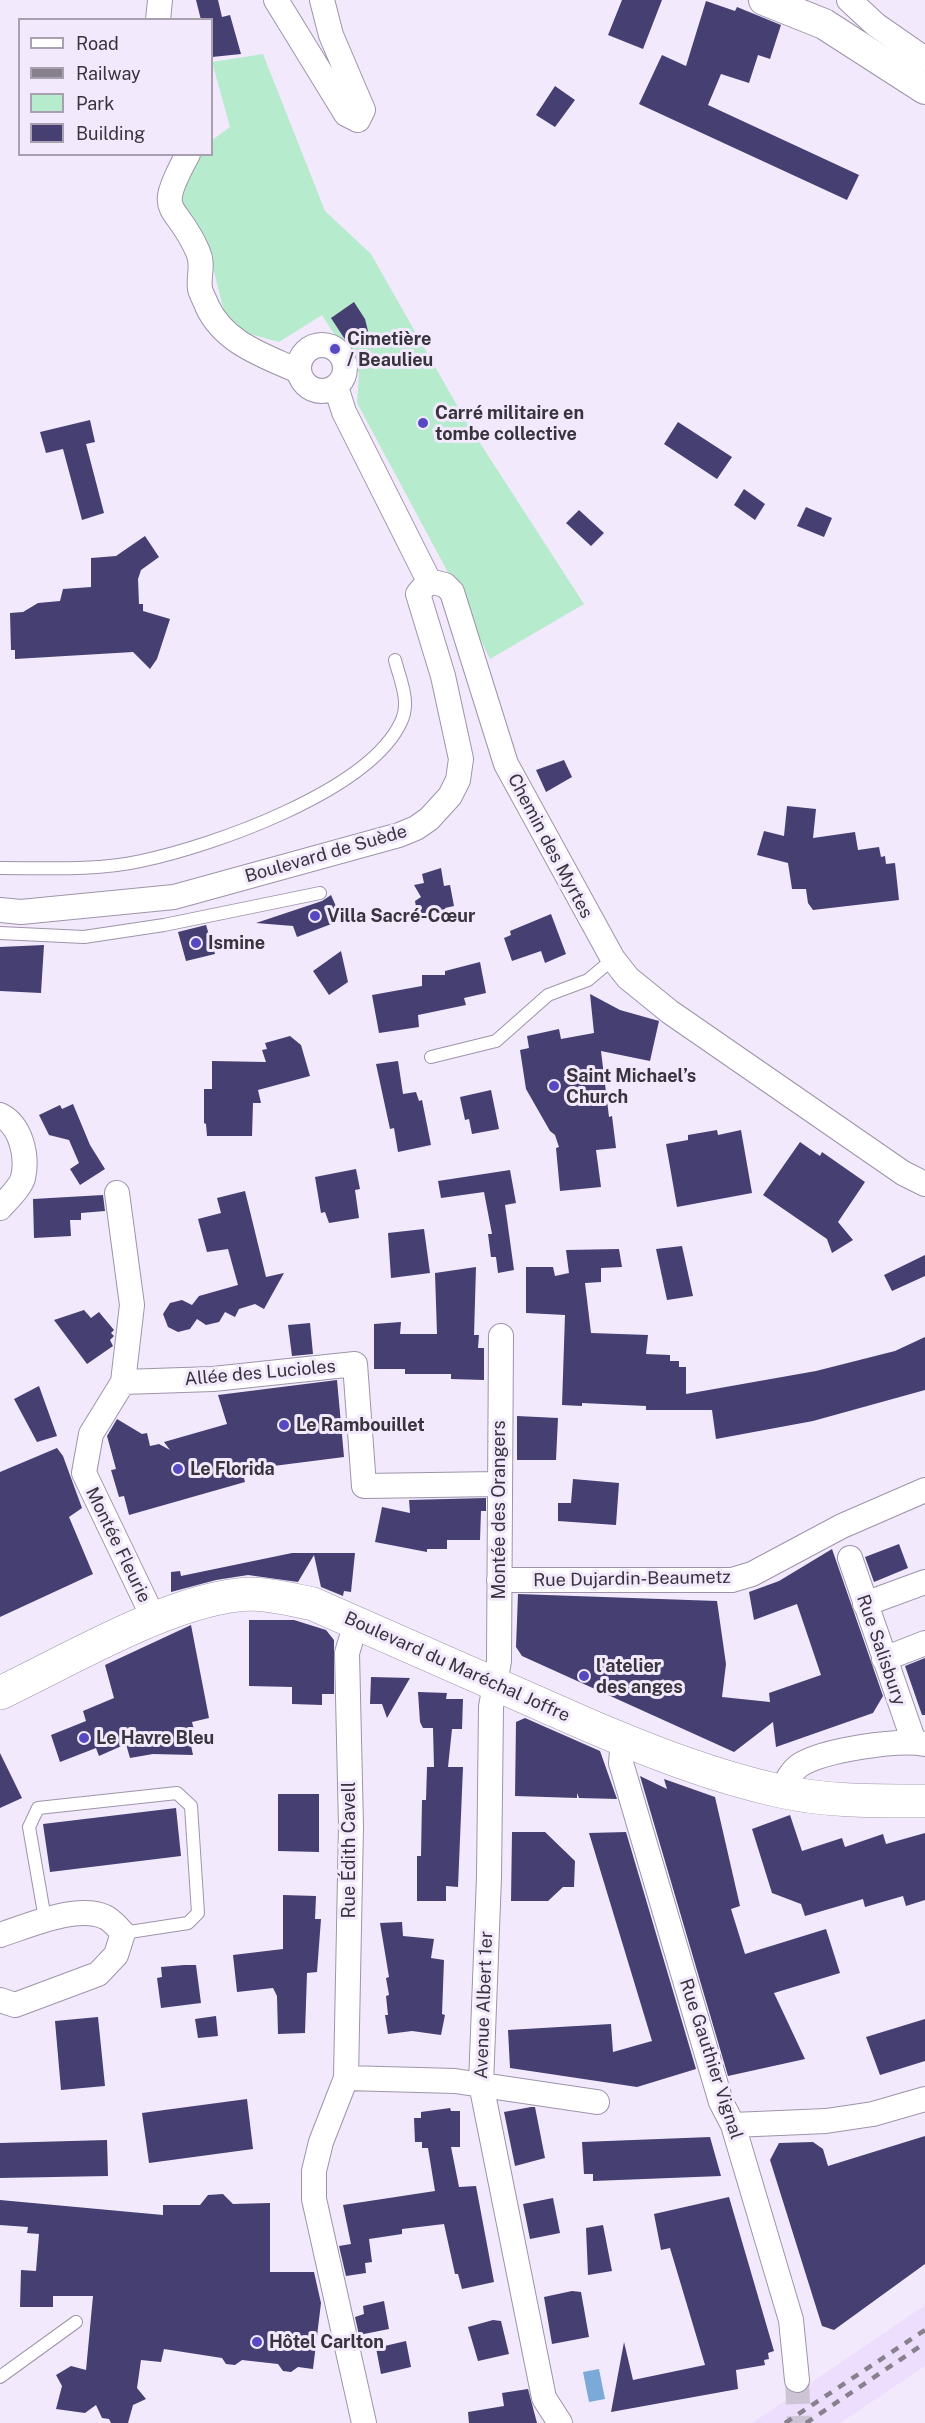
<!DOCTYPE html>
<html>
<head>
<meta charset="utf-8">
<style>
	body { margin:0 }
	#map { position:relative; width:925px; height:2423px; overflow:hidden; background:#f2e9fc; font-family:"Public Sans",sans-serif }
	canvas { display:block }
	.legend { position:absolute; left:18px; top:18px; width:195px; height:138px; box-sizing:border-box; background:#f2e9fc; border:2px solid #a8a0af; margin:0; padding:8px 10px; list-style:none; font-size:18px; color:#38333c }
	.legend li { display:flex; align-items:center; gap:12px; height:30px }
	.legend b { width:30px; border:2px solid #a8a0af }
</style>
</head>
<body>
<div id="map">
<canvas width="925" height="2423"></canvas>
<ul class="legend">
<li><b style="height:8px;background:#fff"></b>Road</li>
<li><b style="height:8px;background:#87808d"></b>Railway</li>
<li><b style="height:16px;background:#b7ebcd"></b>Park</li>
<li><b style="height:16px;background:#463f72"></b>Building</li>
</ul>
</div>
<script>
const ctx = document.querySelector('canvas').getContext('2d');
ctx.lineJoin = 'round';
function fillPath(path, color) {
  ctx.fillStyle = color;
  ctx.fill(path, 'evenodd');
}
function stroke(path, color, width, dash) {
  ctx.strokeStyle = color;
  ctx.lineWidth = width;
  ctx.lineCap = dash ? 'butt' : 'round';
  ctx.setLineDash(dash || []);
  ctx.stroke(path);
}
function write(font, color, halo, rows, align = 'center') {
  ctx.font = font + ' "Public Sans",sans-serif';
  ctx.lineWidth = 6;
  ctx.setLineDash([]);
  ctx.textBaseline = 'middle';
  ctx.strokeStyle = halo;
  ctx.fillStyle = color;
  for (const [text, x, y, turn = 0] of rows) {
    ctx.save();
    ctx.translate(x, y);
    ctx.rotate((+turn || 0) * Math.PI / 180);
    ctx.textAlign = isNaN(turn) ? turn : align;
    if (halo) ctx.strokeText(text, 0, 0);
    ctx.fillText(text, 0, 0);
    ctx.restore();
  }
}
const built = new Path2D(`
	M925 2305V2366L840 2423H752Z`);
const green = new Path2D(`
	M263 54 325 211 371 254 467 423 584 604 490 659 444 565 357 403 359 373 322 315 279 342 236 330 226 320 209 251 184 211 178 194 200 155 212 154V140L230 127 212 62Z`);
const water = new Path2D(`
	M599 2369 605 2399 589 2402 583 2372Z`);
const building = new Path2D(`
	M196 0H218L222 17 230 15 241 54 212 57V20H201Z
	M622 0H662L643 49 608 35Z
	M706 1 735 11 737 7 781 25 770 59 758 55 749 83 721 74 708 105 859 175 847 200 639 104 662 55 686 66Z
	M555 86 575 100 555 127 536 115Z
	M354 302 365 319 368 331 348 344 331 318Z
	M90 420 95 442 86 444 104 513 82 520 63 449 46 453 40 432Z
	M678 422 732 457 717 479 664 444Z
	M744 489 765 504 755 520 734 505Z
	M806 507 832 518 824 537 797 526Z
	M579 510 604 533 591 546 566 523Z
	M145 536 159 557 141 570 138 579 139 604H143V611L170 619 157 659 150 669 133 652 15 659V650H11L10 613 23 612 38 603 60 601 63 589 91 587V558L116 556Z
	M564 760 572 777 546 792 536 770Z
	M787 806 816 809 813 838 855 832 858 850 879 847 881 857 885 856 886 864 895 863 899 900 813 910 808 903 806 889H792L788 863 757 855 764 831 784 836Z
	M441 868 444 886 450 885 454 906 445 908 446 912 418 918 415 901 421 897 414 885 424 883 422 874Z
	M331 895 342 920 297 937 293 926 256 923 322 901Z
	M551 914 566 954 545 963 541 951 512 961 504 938 511 935 510 931Z
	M206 925 215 954 186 961 178 932Z
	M44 945 41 993 0 991V947Z
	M341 951 348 982 329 995 313 971Z
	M480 962 486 993 464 998 466 1005 418 1015 419 1027 379 1033 372 995 422 986V975H445V971Z
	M590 994 620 1010 659 1021 650 1061 601 1051 609 1117 612 1116 616 1148 596 1150 601 1187 560 1191 556 1148 559 1147 555 1135 550 1131 526 1089 520 1050 529 1048 527 1036 559 1029 561 1039 594 1033Z
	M290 1036 301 1045 310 1076 258 1090 261 1103H253L252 1136H207L206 1124 204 1123V1089H212V1061L266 1062 262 1050 267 1049 265 1043Z
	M398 1061 403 1094 416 1092 419 1101 422 1100 431 1145 398 1152 394 1128 390 1129 376 1064Z
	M491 1090 499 1129 472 1134 469 1119 465 1120 460 1097Z
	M73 1104 90 1145 105 1169 80 1185 70 1169 79 1163 69 1140 49 1135 39 1115 60 1105 62 1109Z
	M717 1130 718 1135 741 1130 752 1193 677 1207 666 1144 688 1140V1135Z
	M800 1142 820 1156 822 1152 865 1182 838 1222 853 1240 832 1253 827 1239 763 1195Z
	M356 1169 360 1189 355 1190 359 1218 329 1223 325 1212 321 1213 315 1177Z
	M510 1170 516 1203 505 1205 514 1270 498 1273 496 1257H491L488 1234H492L484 1192 441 1198 438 1181Z
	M245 1191 266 1277 284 1273 264 1309 255 1304 239 1309 235 1317 225 1312 219 1322 206 1325 197 1319 190 1329 178 1332 168 1327 163 1314 170 1303 182 1300 192 1305 199 1296 238 1285 228 1249 207 1252 198 1219 221 1213 217 1198Z
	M103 1195 105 1211 81 1213V1220H70L71 1236 34 1238 33 1199Z
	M424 1229 430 1273 391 1278 388 1233Z
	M682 1246 693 1296 667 1300 656 1249Z
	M619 1249 622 1267 601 1268V1282L585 1283 591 1333 648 1335 646 1354 670 1355V1361H679V1367H686V1394L816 1371 895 1351 925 1337V1390L813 1421 716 1439 712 1410H646V1406L582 1403V1406L562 1405 565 1315 526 1313V1267H553L555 1276 569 1273 566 1250Z
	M925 1255V1276L892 1291 884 1275Z
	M476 1267 474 1335H479L478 1348H484V1380L451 1379V1374H405V1369H374V1324L401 1322 400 1334H437L435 1273Z
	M84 1310 91 1318 99 1312 114 1330 111 1333 114 1336 110 1340 113 1346 87 1364 54 1320Z
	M310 1323 313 1354 292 1356 288 1325Z
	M337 1380 344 1457 242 1470 245 1482 129 1515 124 1496 119 1497 111 1470 116 1469 107 1436 117 1419 142 1434 147 1433 150 1446 159 1444 170 1450 164 1442 227 1424 218 1395Z
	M39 1386 57 1436 37 1442 14 1399Z
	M517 1416 558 1418 556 1460H517Z
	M57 1448 63 1456 82 1508 69 1517 93 1574 0 1617V1472Z
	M573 1479 619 1483 616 1525 558 1521V1503H571Z
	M486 1498V1511H481L480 1540H447V1549H427V1552L375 1542 382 1507 410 1513 409 1500Z
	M899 1544 908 1568 874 1582 865 1557Z
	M832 1549 883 1696 873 1713 776 1747 773 1722 734 1752 522 1656 516 1647 518 1594 717 1601 726 1664 722 1697 770 1702 769 1693 821 1675 797 1604 754 1620 749 1592 779 1581Z
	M292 1553H355L351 1592 344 1591 343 1596 321 1587 314 1555 298 1582 248 1575 216 1580 171 1592V1572L180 1571 181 1576Z
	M249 1620H294L326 1630 334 1640V1694H322V1705L292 1704V1687L249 1686Z
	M191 1625 209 1718 192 1722 194 1730 188 1731 193 1755 153 1754 130 1758 126 1744 99 1756 96 1748 60 1762 51 1735 86 1721 83 1711 114 1698 105 1665Z
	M925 1658V1715H922L905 1666Z
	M371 1677 410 1678 387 1718 382 1704H370Z
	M418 1692 447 1693 446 1699H463L462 1729H452L448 1767H463L458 1887 446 1886V1901H417V1856H421L422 1800H426L427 1767H434L433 1728H423L420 1722Z
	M525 1718 600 1751 617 1799 579 1798 577 1793V1798L515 1796 516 1722Z
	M0 1753 22 1798 0 1808Z
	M640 1776 667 1789 664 1779 715 1797 740 1906 731 1909 745 1954 826 1929 840 1973 774 1993 805 2059 728 2076Z
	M278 1794H319V1852L278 1851Z
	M176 1808 181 1856 50 1872 43 1824Z
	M790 1815 802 1851 842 1838 845 1847 883 1834 886 1844 925 1833V1900L906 1906 903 1896 865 1907 863 1899 805 1916 801 1904 772 1893 752 1829Z
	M512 1832H545L575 1861 574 1887H563L548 1901H511Z
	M626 1832 696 2069 637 2087 510 2068 508 2030 611 2024 613 2052 652 2041 589 1833Z
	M283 1895 316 1896 315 1919H321L317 1972 307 1973 305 2033 278 2034 277 1996 273 1988 237 1992 233 1955 283 1949Z
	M402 1922 403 1936 434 1939 431 1958 444 1960 442 2014 445 2015 441 2035 412 2031 388 2034 385 2015H388L386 1996 389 1995 386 1978 389 1977 380 1923Z
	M184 1965H196L201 2003 161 2008 157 1978 162 1977 161 1967Z
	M216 2016 218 2036 198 2038 195 2019Z
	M98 2017 105 2086 61 2090 55 2021Z
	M925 2019V2061L880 2075 866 2037Z
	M247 2099 253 2149 149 2163 142 2113Z
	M531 2107H535L545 2158 515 2166 504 2112Z
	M450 2108 451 2111H460V2147H451L459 2187 476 2186 494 2282 462 2289 458 2274H455L444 2224 402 2229V2234L369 2239 372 2262 365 2263 366 2273 346 2276 339 2246 351 2244 343 2205 435 2191 428 2148H422V2142H415L414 2118H421V2112Z
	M925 2136V2264L834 2330 822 2326 770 2160 779 2143 813 2142 823 2149 828 2166Z
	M710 2137 721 2176 593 2181V2174H584L582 2142Z
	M107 2140 108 2176 0 2178V2143Z
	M223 2194 233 2204 270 2203V2272H314L321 2303 313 2369 298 2367 291 2372 283 2371 278 2364 242 2360 235 2365 226 2364 222 2358 164 2349 161 2362 141 2360 137 2388 146 2399 133 2405 128 2423H111L109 2419 102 2418 96 2405 85 2413 56 2409 62 2386 56 2375 71 2366 86 2370 93 2296H53V2307H20L21 2270 36 2271 39 2234 27 2233 28 2227 0 2225V2200L163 2215V2205H200L208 2195Z
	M729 2197 774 2351 768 2353 769 2359 764 2360 765 2365 736 2370 738 2389 611 2412 624 2342 633 2380 705 2365 670 2248 661 2250 654 2214Z
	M553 2198 560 2233 530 2239 523 2204Z
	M603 2225 612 2271 588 2275 586 2228Z
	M572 2291 581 2292 589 2337 552 2344 544 2297Z
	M384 2301 389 2329 359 2335 355 2317 364 2314 363 2306Z
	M493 2320 501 2321 509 2354 478 2361 468 2327Z
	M406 2341 411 2367 381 2374 376 2348Z
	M528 2389 537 2423H469L468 2412 504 2406 502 2393Z`);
const minorTunnel = new Path2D(`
	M797 2380 799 2423`);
const service = new Path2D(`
	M0 868C46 868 96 871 141 861 213 846 369 791 401 722 411 702 400 680 395 660
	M0 933 84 937 164 925 320 893
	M431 1057 496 1041 548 995 588 980 613 959
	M45 1919 29 1827 38 1808 177 1793 191 1806 198 1913 188 1923 123 1933
	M0 2377 76 2322`);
const minor = new Path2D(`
	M276 0 346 114 358 120 363 110 331 35 322 0
	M849 0 876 25 925 59
	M158 20 160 0
	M188 154C153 218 175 199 198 252 204 265 198 276 200 289 201 294 205 300 207 306 224 343 263 355 298 371
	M299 368a23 23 0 1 1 46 0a23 23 0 1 1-46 0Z
	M336 387 344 412 429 581 445 585 452 592 506 764 613 959 628 978 670 1012 903 1173 925 1184
	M0 910 21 912 174 897 399 835 416 828 429 819 450 796 458 780 461 759 443 676 418 594 429 581
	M0 1115C21 1125 28 1156 23 1178 20 1188 7 1200 0 1208
	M117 1193 132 1305 123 1382 91 1434 84 1473 154 1619
	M501 1336 499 1661 491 1707 489 1877 481 2084 544 2398 560 2423
	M123 1382 213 1379 355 1364 364 1486 498 1484
	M850 1558 914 1742
	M499 1580H732L752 1574 842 1526 925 1490
	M865 1604 925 1582
	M356 1623 347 1653 351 1826 346 2078 321 2142 314 2171V2199L364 2423
	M884 1659 925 1643
	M623 1740 621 1763 721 2102 733 2125 791 2320 797 2380
	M781 1792C786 1782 791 1771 800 1765 824 1750 897 1739 925 1744
	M0 1935C28 1926 77 1904 105 1917 112 1920 118 1928 123 1933L116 1955 98 1974 15 2005 0 2000
	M346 2078 455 2081 597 2102
	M733 2125 826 2121 873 2114 925 2099`);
const tertiary = new Path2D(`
	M764 0 824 24 925 89`);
const secondary = new Path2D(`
	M0 1693C70 1660 174 1597 250 1594 271 1594 293 1600 313 1604 405 1644 496 1685 588 1725 649 1751 715 1777 780 1791 828 1802 877 1801 925 1801`);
const rail = new Path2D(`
	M785 2423 925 2330
	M806 2423 925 2343`);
const markers = [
	[335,349,6,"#5749c1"],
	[423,423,6,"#5749c1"],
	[315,916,6,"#5749c1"],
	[196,943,6,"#5749c1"],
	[554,1086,6,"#5749c1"],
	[284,1425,6,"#5749c1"],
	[178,1469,6,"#5749c1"],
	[584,1676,6,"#5749c1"],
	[84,1738,6,"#5749c1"],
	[257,2342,6,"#5749c1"]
];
const poiNames = [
	["Cimetière",347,339],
	["/ Beaulieu",347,360],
	["Carré militaire en",435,413],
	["tombe collective",435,434],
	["Villa Sacré-Cœur",327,916],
	["Ismine",208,943],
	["Saint Michael’s",566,1076],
	["Church",566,1097],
	["Le Rambouillet",296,1425],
	["Le Florida",190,1469],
	["l'atelier",596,1666],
	["des anges",596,1687],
	["Le Havre Bleu",96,1738],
	["Hôtel Carlton",269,2342]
];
const streetNames = [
	["Chemin des Myrtes",550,846,62],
	["Boulevard de Suède",326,854,-16],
	["Allée des Lucioles",260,1373,-5],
	["Montée des Orangers",499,1510,-90],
	["Montée Fleurie",118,1545,64],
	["Rue Dujardin-Beaumetz",632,1579,-1],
	["Rue Salisbury",881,1650,71],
	["Boulevard du Maréchal Joffre",457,1667,24],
	["Rue Édith Cavell",349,1850,-90],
	["Avenue Albert 1er",484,2005,-88],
	["Rue Gauthier Vignal",711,2059,72]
];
fillPath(built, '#eddefd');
fillPath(green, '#b7ebcd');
fillPath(water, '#7caad8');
fillPath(building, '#463f72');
stroke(minorTunnel, '#cdc5d6', 24, [24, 12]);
stroke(service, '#9e94aa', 14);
stroke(minor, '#9e94aa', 26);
stroke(tertiary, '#9e94aa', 32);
stroke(secondary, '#9e94aa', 34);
stroke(service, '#fff', 12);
stroke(minor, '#fff', 24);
stroke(tertiary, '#fff', 30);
stroke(secondary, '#fff', 33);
stroke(rail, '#87808d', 4.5, [8, 8]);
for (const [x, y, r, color] of markers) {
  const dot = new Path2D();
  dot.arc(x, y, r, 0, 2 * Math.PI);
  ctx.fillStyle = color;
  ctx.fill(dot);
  stroke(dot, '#f2e9fc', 2);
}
write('bold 18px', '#38333c', '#f2e9fc', poiNames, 'left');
write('18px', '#38333c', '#f2e9fc', streetNames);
</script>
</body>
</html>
